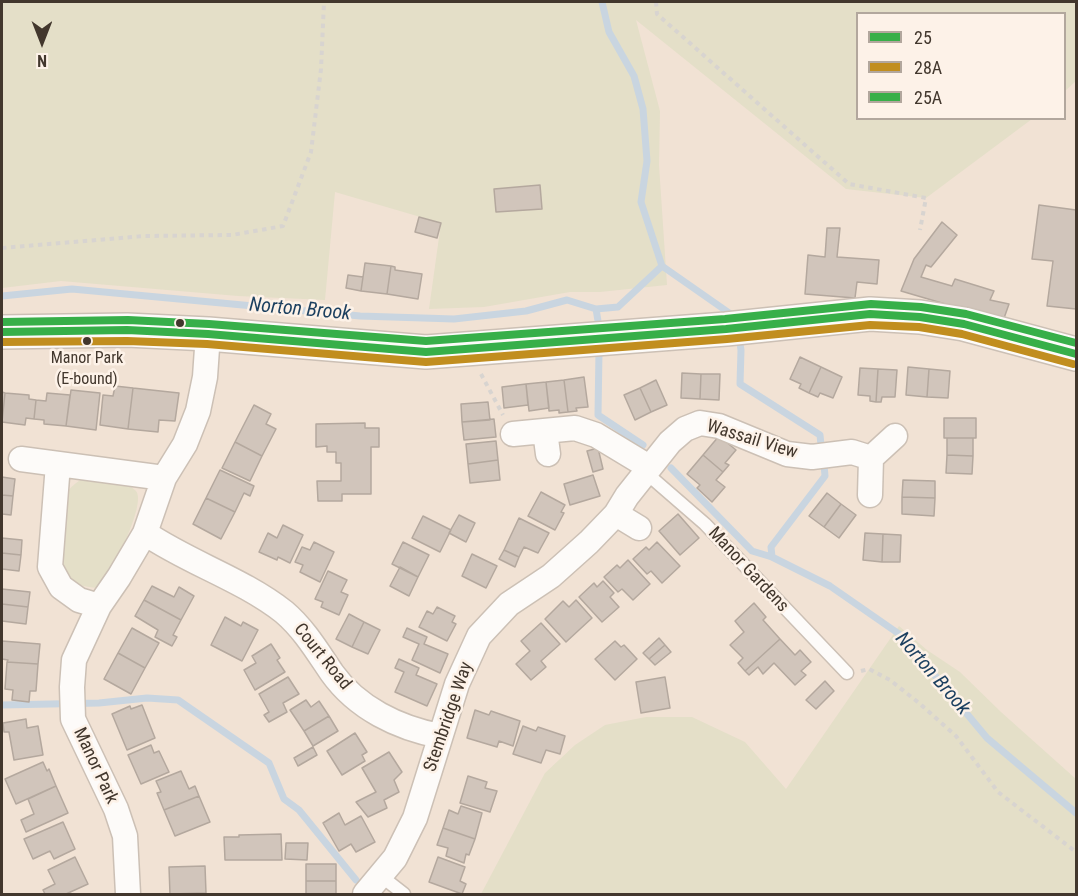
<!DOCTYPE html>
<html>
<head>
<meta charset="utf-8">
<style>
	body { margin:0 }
	#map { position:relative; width:1078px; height:896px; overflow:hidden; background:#f1e2d4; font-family:"Roboto Condensed",sans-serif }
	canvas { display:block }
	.frame { position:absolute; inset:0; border:3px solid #42372d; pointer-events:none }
	.legend { position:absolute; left:856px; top:12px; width:210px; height:108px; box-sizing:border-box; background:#fdf2e8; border:2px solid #b2a79d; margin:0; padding:8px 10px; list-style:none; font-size:18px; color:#42372d }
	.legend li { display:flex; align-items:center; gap:12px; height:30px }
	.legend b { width:30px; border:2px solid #b2a79d }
	.north { position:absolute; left:12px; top:12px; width:60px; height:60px; -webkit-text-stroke:4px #fdf2e8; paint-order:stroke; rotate:180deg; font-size:16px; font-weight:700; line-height:24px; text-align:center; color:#42372d }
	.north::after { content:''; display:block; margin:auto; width:21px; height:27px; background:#42372d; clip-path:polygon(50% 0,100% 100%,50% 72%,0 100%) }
</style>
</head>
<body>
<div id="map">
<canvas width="1078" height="896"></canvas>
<div class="frame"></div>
<ul class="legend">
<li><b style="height:8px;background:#37af49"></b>25</li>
<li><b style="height:8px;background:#c18e1f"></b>28A</li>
<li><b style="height:8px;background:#37af49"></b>25A</li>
</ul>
<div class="north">N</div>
</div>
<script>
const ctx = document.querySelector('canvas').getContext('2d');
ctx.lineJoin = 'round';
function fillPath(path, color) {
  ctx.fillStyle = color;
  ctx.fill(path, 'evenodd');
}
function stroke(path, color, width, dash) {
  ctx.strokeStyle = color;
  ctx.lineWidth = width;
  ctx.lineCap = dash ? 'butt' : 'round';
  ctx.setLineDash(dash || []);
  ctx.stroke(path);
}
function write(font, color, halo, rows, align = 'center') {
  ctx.font = font + ' "Roboto Condensed",sans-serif';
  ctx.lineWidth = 5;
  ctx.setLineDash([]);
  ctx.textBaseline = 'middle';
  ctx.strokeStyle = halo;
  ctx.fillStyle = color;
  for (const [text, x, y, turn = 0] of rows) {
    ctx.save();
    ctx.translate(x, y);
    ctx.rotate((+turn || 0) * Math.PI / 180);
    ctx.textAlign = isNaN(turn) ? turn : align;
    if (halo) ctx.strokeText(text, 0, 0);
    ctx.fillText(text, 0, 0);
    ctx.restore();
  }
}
const green = new Path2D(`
	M2 2H1076V81L1065 91 1064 14H858V118L1032 119 926 198 846 189 636 20 660 111 659 165 667 285 600 292H570L484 307 429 309 441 223 335 192 325 300 238 296 61 281 2 288Z
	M88 476C102 479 125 479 136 491 147 504 110 576 99 588 81 587 68 583 61 566L65 496C71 486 77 481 88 476Z
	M899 626 927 650 960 672 1001 712 1076 779V894H481L545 773 575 745 605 725 646 717H692L745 742 786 789Z`);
const stream = new Path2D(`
	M602 2 609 32 634 76 643 109 647 161 641 202 662 266
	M2 296 72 289 360 316 454 319 526 311 567 300 596 309 618 307 662 266 735 317
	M596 309 599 327
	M739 337 741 350 740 384 820 435 821 445
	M599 351 598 415 643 445
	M824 465 825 476 771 547 772 557 830 586 902 636 987 738 1076 813
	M671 468 752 551 772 557
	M2 705 99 703 147 698 178 700 269 763 284 799 299 810 356 880`);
const building = new Path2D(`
	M540 185 542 209 496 212 494 189Z
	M1039 205 1076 210V309L1047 306 1053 261 1032 259Z
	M419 217 441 223 437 238 415 232Z
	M942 222 957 235 931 267 926 265 921 277 952 286 955 279 994 291 990 300 1009 304 1003 321 901 291 914 259Z
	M827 228H840L837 257 879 260 877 284 857 282 855 298 805 294 808 255 825 257Z
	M365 263 391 266 387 294 361 291Z
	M391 266 395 267V270L422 274 418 299 387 294Z
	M348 275 363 277 361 291 346 288Z
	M800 357 821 367 809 393 799 388 801 384 790 379Z
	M821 367 842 377 833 398 820 393 818 397 809 393Z
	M908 367 929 369 927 397 906 395Z
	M860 368 878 369 876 402 870 401V396L858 395Z
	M878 369 897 370 895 397H882L881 402H876Z
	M929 369 950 371 948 398 927 397Z
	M682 373 701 374 700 399 681 398Z
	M701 374H720L719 400 700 399Z
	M584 377 588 407 576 408 577 411 568 412 564 380Z
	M564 380 568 412 559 413V410L549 411 546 382Z
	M656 380 667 405 651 412 640 388Z
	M546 382 549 408 529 411 526 384Z
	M526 384 528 405 504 408 502 387Z
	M115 386 133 388 128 429 100 425 103 395 113 396Z
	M133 388 179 393 175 421 159 420 158 432 128 429Z
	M640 388 651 412 635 420 624 395Z
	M71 390 100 393 96 430 66 426Z
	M2 392 5 393 2 422Z
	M5 393 29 395V399L36 400 34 419 26 418 25 425 2 422Z
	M47 393 70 395 66 426 44 424V420L34 419 36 400 46 401Z
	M488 402 490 420 462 422 461 404Z
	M254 405 271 414 266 424 276 429 262 456 235 442Z
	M944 418H976V438H944Z
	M494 419 496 437 464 440 462 422Z
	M365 423V428H379V447H371V494H342V501H318L317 481H341V463H336V452H327V446L316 447V424Z
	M719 436 736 450 725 463 729 465 723 472 703 455Z
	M947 438H973V456L947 455Z
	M496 441 498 460 468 464 466 444Z
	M235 442 262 456 250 481 222 468Z
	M598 448 603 469 593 472 587 451Z
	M703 455 723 472 716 480 725 487 712 502 697 488 700 485 687 474Z
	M947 455 973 456 972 474 946 473Z
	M498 460 500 480 470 483 468 464Z
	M220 470 254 486 250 496 244 493 235 512 206 498Z
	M593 475 600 496 570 505 564 484Z
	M2 477 15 479 13 496 2 495Z
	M903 480 935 481V498L902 497Z
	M541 492 565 505 561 512 564 513 555 530 528 516Z
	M827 493 841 504 824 527 809 516Z
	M2 495 13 496 11 515 2 514Z
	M902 497 935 498 934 516 902 514Z
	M206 498 235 512 221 539 193 524Z
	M841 504 856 515 839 538 824 527Z
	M678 514 699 538 680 555 659 531Z
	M459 515 475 523 466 542 449 533Z
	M423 516 451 530 440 552 412 538Z
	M519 518 549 533 538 553 524 547 519 557 504 550Z
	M283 525 303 535 290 563 278 557 277 560 259 552 268 533 277 538Z
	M865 533 883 534 882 562 863 560Z
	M883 534 901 535 900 562H882Z
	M2 538 22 540 21 555 2 553Z
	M314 542 334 552 320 582 300 572 303 565 295 562 302 547 310 550Z
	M403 542 429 555 418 577 392 564Z
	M657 542 680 566 662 583 651 571 647 574 633 559 646 547 649 550Z
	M504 550 519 557 515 567 499 559Z
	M2 553 21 555 19 571 2 569Z
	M472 554 497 566 486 588 462 576Z
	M628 560 650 584 633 600 622 589 618 592 604 577 617 565 620 568Z
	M400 567 418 577 409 596 390 586Z
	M328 571 347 580 341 592 348 595 339 615 321 607 323 602 315 599Z
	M603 581 614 593 610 597 619 607 602 622 579 597 594 583 597 587Z
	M152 586 174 597 179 587 194 596 181 620 144 600Z
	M2 589 30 592 28 607 2 604Z
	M144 600 181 620 173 635 177 637 172 646 155 637 158 630 135 616Z
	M576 600 592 618 566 642 545 619 563 601 569 607Z
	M754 603 766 617 763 620 780 639 745 671 738 663 743 658 730 645 744 632 735 621Z
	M2 604 28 607 26 624 2 621Z
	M437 607 455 616 452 622 456 624 447 641 419 627 427 611 433 614Z
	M349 614 364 622 352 647 336 639Z
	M225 617 241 626 243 622 258 630 242 661 211 645Z
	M364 622 380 630 368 654 352 647Z
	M541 623 560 644 541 661 546 667 531 680 516 664 530 651 521 641Z
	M132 628 159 643 145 668 118 653Z
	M407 628 427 637 424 644 448 654 440 673 412 660 419 644 403 637Z
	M659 638 665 645 649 659 643 653Z
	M780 639 795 655 800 650 811 662 801 671 806 675 795 685 774 663 763 674 758 667 749 675 745 671Z
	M2 641 40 644 38 664 7 662 8 660 2 659Z
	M615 641 621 647 624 645 637 659 615 680 595 659Z
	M271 644 280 658 277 660 285 672 255 690 244 670 256 663 252 656Z
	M665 645 671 652 655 665 649 659Z
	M118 653 145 668 131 694 104 679Z
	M399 659 419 668 416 675 437 684 427 706 395 692 404 672 395 668Z
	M7 662 38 664 36 691H30L29 702 12 700 13 690 5 689Z
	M288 677 299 694 283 703 287 712 269 722 264 715 269 712 259 694Z
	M665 677 670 708 641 713 636 682Z
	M825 681 834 691 816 709 806 700Z
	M306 700 311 707 319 701 329 716 304 731 290 710Z
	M142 705 155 738 127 750 112 714 130 706 131 709Z
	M475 710 489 715 491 711 520 721 513 746 499 741 497 747 467 738Z
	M329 716 338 731 313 746 304 731Z
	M26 719 27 728 38 726 43 755 14 760 9 732H4L3 723Z
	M523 726 536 731 538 727 565 736 560 754 546 750 541 763 513 754Z
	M355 733 367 752 362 755 365 761 342 775 327 751Z
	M151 745 154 753 159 751 169 772 141 784 128 755Z
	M313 747 317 755 298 766 294 758Z
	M389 752 402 772 394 780 399 792 384 800 387 808 368 817 356 802 376 792 362 768Z
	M43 762 47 771 49 769 56 786 16 804 5 779Z
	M181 771 189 789 195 786 199 796 164 810 157 793 161 792 156 781Z
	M468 776 487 782 485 788 497 791 490 812 460 803Z
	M56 786 68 813 26 832 21 820 34 814 28 799Z
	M199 796 210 822 175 836 164 810Z
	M461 806 482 813 475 839 443 828 449 810 458 814Z
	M339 813 345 825 361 816 375 842 356 852 351 844 339 851 323 823Z
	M63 822 75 849 54 859 50 851 33 859 24 839Z
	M443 828 475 839 469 855 466 854 464 863 446 856 448 848 437 845Z
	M281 834 282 860H225L224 837H239V835Z
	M286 843H308L307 860 285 859Z
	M75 857 88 884 66 894H45L43 890 55 884 48 870Z
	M438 857 465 867 460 881 466 884 462 894 429 882Z
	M306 864H336V881H306Z
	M205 866 206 893 170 894 169 867Z
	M306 881H336V894H306Z`);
const path = new Path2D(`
	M656 2 657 14 849 184 926 198 920 230
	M2 248 144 236 232 235 283 226 311 152 321 69 324 2
	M481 374 503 415
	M861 671 869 669 890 680 919 703 956 736 998 792 1076 852`);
const lane = new Path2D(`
	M645 472 705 524 847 673
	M381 876 404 894`);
const street = new Path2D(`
	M545 431 548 454
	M513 434 575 428 596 435 649 467
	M21 459 164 478
	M58 464 50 567 61 587 79 600 99 606
	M870 495 871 458 895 436
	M616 514 639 528
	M145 533C189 563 242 579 284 612 304 629 317 651 332 673 357 708 398 728 440 736
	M128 894 125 836 116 809 73 719 72 687 74 660 99 606 119 577 145 533 164 478 185 444 198 411 205 377 208 334
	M365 894 395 858 415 818 457 684 479 636 509 604 551 576 589 542 616 514 627 496 670 442 685 429 700 423 719 426 787 454 812 457 852 452 871 458`);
const secondary = new Path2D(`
	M2 332 127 330 208 334 426 352 726 329 870 314 920 317 964 324 1076 354`);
const bus1 = new Path2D(`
	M2 332 127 330 208 334 426 352 726 329 870 314 920 317 964 324 1076 354`);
const bus2 = new Path2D(`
	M2 342 127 341 207 344 426 362 727 339 870 325 919 327 962 334 1073 364`);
const bus3 = new Path2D(`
	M2 322 128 320 209 324 426 341 725 319 871 304 921 307 966 314 1076 343`);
const markers = [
	[180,323,5,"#42372d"],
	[87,341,5,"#42372d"]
];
const busNames = [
	["Manor Park",87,359],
	["(E-bound)",87,380]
];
const streetNames = [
	["Wassail View",752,440,17],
	["Manor Gardens",748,570,47],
	["Court Road",322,657,51],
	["Stembridge Way",449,717,-71],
	["Manor Park",95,766,65]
];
const waterNames = [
	["Norton Brook",300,310,5],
	["Norton Brook",932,674,49]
];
fillPath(green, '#e4dfc8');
stroke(stream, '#c9d5e0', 7);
fillPath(building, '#d1c5bb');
stroke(building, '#b4a89e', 1.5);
stroke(lane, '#ccc0b5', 15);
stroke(street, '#ccc0b5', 27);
stroke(secondary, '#ccc0b5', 36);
stroke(path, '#d8d4d0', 4, [4.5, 4.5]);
stroke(lane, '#fdfbf9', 12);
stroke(street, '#fdfbf9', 24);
stroke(secondary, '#fdfbf9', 33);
stroke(bus1, '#37af49', 8);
stroke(bus2, '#c18e1f', 8);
stroke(bus3, '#37af49', 8);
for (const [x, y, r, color] of markers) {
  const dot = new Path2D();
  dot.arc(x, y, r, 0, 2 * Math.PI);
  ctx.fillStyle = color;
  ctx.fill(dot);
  stroke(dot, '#fdf2e8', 2);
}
write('16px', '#42372d', '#fdf2e8', busNames);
write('18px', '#42372d', '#fdf2e8', streetNames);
write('italic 20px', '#1b3f5f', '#fdf2e8', waterNames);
</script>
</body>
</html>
